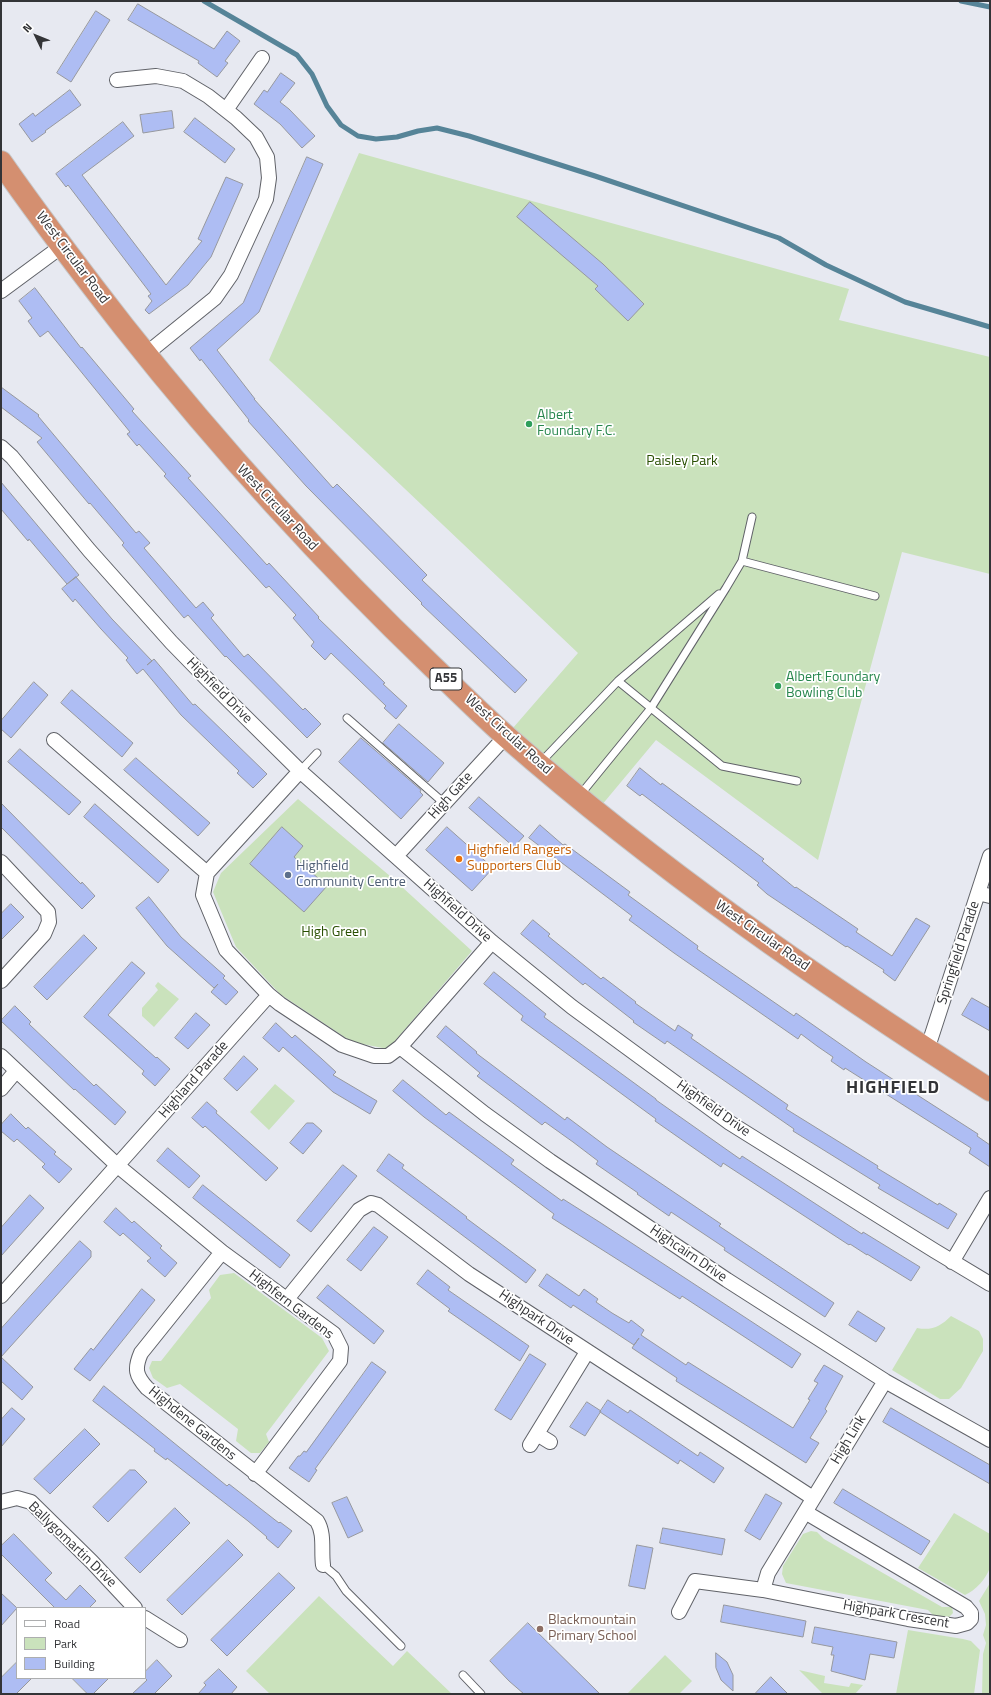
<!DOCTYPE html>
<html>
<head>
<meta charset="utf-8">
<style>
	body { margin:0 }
	#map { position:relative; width:991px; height:1695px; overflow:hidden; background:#e7e9f1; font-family:"Titillium Web",sans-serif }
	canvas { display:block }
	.frame { position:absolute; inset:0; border:2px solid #333437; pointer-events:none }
	.legend { position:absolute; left:16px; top:1607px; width:130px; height:72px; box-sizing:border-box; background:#fff; border:1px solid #adaeaf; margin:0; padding:5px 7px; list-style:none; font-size:12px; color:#333437 }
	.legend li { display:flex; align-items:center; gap:8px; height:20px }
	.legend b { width:20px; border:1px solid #adaeaf }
	.north { position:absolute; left:16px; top:16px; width:40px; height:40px; -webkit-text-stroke:3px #fff; paint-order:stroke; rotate:313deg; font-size:11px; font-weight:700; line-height:16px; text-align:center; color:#333437 }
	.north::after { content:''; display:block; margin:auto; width:14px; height:18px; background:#333437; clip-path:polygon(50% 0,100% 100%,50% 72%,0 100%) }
</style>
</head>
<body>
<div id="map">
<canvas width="991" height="1695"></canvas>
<div class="frame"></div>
<ul class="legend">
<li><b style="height:5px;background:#fff"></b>Road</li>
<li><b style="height:11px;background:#cae2bc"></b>Park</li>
<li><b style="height:11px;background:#aebdf3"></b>Building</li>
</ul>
<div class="north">N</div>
</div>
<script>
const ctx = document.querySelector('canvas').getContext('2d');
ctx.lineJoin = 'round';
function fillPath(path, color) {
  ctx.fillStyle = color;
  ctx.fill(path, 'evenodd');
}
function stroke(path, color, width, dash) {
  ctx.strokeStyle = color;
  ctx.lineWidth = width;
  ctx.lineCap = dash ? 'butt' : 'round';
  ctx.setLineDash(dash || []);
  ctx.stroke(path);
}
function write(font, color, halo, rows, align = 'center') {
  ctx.font = font + ' "Titillium Web",sans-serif';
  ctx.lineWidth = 3.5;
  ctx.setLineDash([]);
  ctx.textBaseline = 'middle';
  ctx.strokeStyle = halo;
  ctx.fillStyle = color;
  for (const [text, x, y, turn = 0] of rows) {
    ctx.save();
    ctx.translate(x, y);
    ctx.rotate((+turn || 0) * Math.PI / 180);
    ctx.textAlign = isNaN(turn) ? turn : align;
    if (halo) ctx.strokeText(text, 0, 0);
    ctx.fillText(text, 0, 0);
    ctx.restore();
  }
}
const green = new Path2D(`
	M359 153 849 289 839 320 990 357V574L902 552 818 860 656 740 596 812 506 736 578 653 269 360Z
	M298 799 390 876 472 951 388 1049 352 1042 280 994 236 947 213 892 221 873Z
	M158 982 179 999 154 1027 142 1016V1008L158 990 155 986Z
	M275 1084 295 1101 269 1130 250 1112Z
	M234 1273 322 1338 329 1351 266 1434 269 1442 260 1453H251L236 1441 238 1429 180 1384 167 1388 153 1378 149 1368 152 1361H161L211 1298 209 1290 220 1275Z
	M951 1316 979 1331 983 1339V1351L961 1388 949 1399H940L892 1370 917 1328C932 1331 941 1326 951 1316Z
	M954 1513 990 1534C990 1543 991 1559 990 1567 987 1578 975 1591 965 1595L918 1568Z
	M811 1531 817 1532 824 1539 942 1607H952L953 1613 948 1618 935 1617 928 1610 786 1583 782 1574 783 1566 803 1534Z
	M990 1583V1694H982L983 1654 986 1643 983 1635 986 1625 985 1614 979 1601Z
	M319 1596 393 1666 407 1651 452 1694H270L246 1671Z
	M908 1630 963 1639 971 1641 980 1650 974 1694H896Z
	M665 1655 692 1681 679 1694H627Z
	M799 1670 825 1676 824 1683 849 1687 851 1683 863 1685 855 1694H823Z`);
const stream = new Path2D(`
	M204 1 297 55 312 74 327 106 341 125 358 136 376 139 397 137 418 131 437 128 469 136 595 176 779 238 826 265 905 302 990 327
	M961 1 990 7`);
const building = new Path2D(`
	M138 4 214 49 227 31 240 41 225 61 228 63 217 77 198 63 199 61 128 20Z
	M96 11 110 20 71 82 57 73Z
	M281 73 295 83 280 102 289 109 315 136 302 148 280 124 254 104 264 90 267 92Z
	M70 90 81 105 45 131 46 132 32 142 19 124 33 113 35 116Z
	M172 111 174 128 143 133 140 115Z
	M195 118 235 149 225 163 184 132Z
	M123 122 134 136 82 175 166 285 202 241 198 239 226 177 243 184 211 257 188 285 149 314 145 310 152 301 148 296 151 294 68 185 66 187 56 174Z
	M307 157 323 164 259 312 217 350 255 399H254L333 488 337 484 427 575 422 580 527 680 515 693 421 604 422 603 306 486 248 421 249 420 201 359 200 361 190 348 243 303Z
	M530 202 603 264 644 304 628 321 595 289 598 286 517 217Z
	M35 288 81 348 82 347 134 409 132 411 191 476 188 478 267 565 269 563 319 617 318 618 385 683 383 684 407 706 396 719 384 708 386 706 331 653 325 660 311 646 314 642 293 618 296 615 269 586 266 588 164 476 166 474 139 444 137 446 127 434 130 432 48 331 40 337 28 321 32 318 19 301Z
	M1 387 39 415 38 416 136 533 139 531 150 543 144 548 196 608 203 602 214 615 211 618 244 657 248 654 303 710 305 708 321 724 307 738 226 656 225 657 188 615 184 618 122 545 124 543 90 503 89 504 37 442 42 438 1 407Z
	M1 482 79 575 67 584 29 539 28 541 1 509Z
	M76 577 112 619 152 661 147 665 154 659 193 705 195 704 267 774 253 788 237 773 239 771 181 715 143 669 137 674 126 660 128 658 101 629 75 599 73 602 62 589Z
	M34 682 48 695 11 738 1 729V721Z
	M72 690 133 743 122 757 61 703Z
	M399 724 444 763 428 782 383 743Z
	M361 738 421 790 420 792 423 795 401 819 339 762Z
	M20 749 81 802 69 815 8 762Z
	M136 758 210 823 198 836 124 770Z
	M640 768 661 785 662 783 764 859 762 861 795 888 796 887 858 929 856 932 892 956 916 918 930 926 895 981 883 972 884 970 847 946 846 947 767 894 757 885 759 883 642 794 640 796 627 786Z
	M479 797 524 836 514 847 469 808Z
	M1 803 81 884 82 882 95 896 82 909 1 827Z
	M95 804 169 870 158 883 84 817Z
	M540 825 563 845 565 844 630 892 628 895 698 946 697 949 794 1016 796 1013 866 1062 978 1134 977 1136 990 1145V1167L969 1153 971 1148 845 1068 844 1070 831 1061 833 1057 817 1046 801 1034 798 1039 674 953 629 920 632 916 529 838Z
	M282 827 303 846 294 857 327 886 304 912 250 864Z
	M447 827 493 868 472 891 426 850Z
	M149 897 181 937 225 976 223 978 238 992 226 1005 211 992 218 984 214 988 167 946 136 908Z
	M11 904 24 917 1 940V914Z
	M533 920 550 934 548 936 601 979 603 977 636 1002 635 1003 675 1031 678 1025 693 1035 691 1038 788 1105 786 1109 878 1166 877 1168 938 1205 939 1203 957 1214 948 1229 878 1188 880 1185 793 1131 794 1129 667 1041 665 1044 633 1022 634 1021 585 983 583 985 521 934Z
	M84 935 97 948 47 1000 34 987Z
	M132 962 145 973 108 1015 156 1058 157 1057 170 1069 155 1086 142 1074 144 1071 84 1017Z
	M494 972 546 1014 544 1017 656 1099V1100L740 1159 742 1156 862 1234 863 1232 920 1267 911 1281 867 1254V1255L850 1244 849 1245 723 1163 721 1167 655 1121 656 1119 521 1020 523 1016 484 984Z
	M972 998 990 1008V1031L962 1015Z
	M15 1006 31 1022 29 1024 94 1086 96 1084 126 1112 115 1125 75 1089 74 1090 1 1021Z
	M196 1013 210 1025 188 1049 175 1038Z
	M276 1023 292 1038 295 1035 322 1059 336 1072 333 1075 377 1101 370 1114 333 1092 283 1047 279 1052 263 1038Z
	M446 1026 477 1052 476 1053 565 1120 567 1117 607 1147 721 1224 719 1226 834 1303 825 1317 724 1250 725 1248 671 1212 669 1216 637 1194 638 1193 596 1164 598 1161 573 1142 545 1122 542 1125 477 1076 480 1073 437 1037Z
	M244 1056 258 1069 237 1091 224 1079Z
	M403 1080 446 1115 449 1112 514 1160 511 1164 562 1201 563 1199 601 1223 801 1354 792 1368 682 1296 680 1299 552 1218 554 1214 424 1117 393 1091Z
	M207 1102 217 1111 216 1113 278 1168 266 1181 205 1126 203 1128 192 1118Z
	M11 1114 26 1129 28 1127 56 1152 54 1154 72 1169 59 1183 42 1167 45 1164 17 1139 14 1142 1 1131V1125Z
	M307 1123H313L322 1131 303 1154 290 1143Z
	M168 1148 200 1176 189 1188 157 1161Z
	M389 1154 404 1165 402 1168 467 1217 466 1218 536 1270 526 1283 377 1171Z
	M343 1165 357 1176 311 1232 297 1221Z
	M203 1185 290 1255 280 1268 193 1198Z
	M30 1195 44 1208 1 1256V1228Z
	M116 1208 132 1223 134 1221 162 1246 160 1248 177 1263 165 1277 147 1261 151 1258 123 1233 120 1236 104 1222Z
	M374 1227 388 1237 361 1271 347 1260Z
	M80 1241 91 1251V1257L1 1357 33 1387 22 1400 1 1381V1329Z
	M428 1270 450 1287 448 1290 529 1346 520 1361 448 1311 450 1309 417 1284Z
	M547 1274 579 1296 584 1289 598 1299 596 1302 612 1313 629 1323 631 1320 644 1330 641 1335 686 1365 688 1362 793 1428 810 1400 808 1399 818 1383 814 1381 824 1365 843 1376 825 1409 827 1411 810 1438 819 1443 806 1463 676 1381 677 1378 632 1348 639 1338 634 1345 573 1305 571 1308 539 1286Z
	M328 1285 384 1331 374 1344 317 1298Z
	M142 1289 155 1300 90 1381 74 1369 91 1348 93 1350Z
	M858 1311 885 1328 876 1342 849 1325Z
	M530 1354 546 1364 511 1420 495 1410Z
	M372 1362 386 1372 315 1469 317 1470 309 1482 289 1468 298 1456H300L304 1451 306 1452Z
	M104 1386 227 1486 229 1484 279 1523 280 1522 292 1531 278 1548 266 1538 267 1537 248 1521 167 1458 166 1460 154 1451 155 1449 93 1401Z
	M608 1400 628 1413 630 1410 698 1456 700 1452 724 1468 714 1483 680 1460 678 1464 600 1412Z
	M587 1402 601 1411 585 1436 570 1427Z
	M12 1408 25 1419 1 1447V1420Z
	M891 1408 990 1465V1484L883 1422Z
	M85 1429 100 1444 50 1494 34 1479Z
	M130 1470H135L147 1482 108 1522 93 1507Z
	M843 1489 930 1541 921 1555 834 1503Z
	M766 1494 782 1503 760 1540 745 1531Z
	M347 1497 363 1531 348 1538 332 1503Z
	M175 1508 190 1523 140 1573 125 1558Z
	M663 1528 725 1539 722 1555 660 1543Z
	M14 1534 52 1573 45 1580 66 1600 80 1585 96 1601 89 1608H55L1 1554V1546Z
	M228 1540 243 1555 182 1615 167 1600Z
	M637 1545 653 1548 645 1589 629 1586Z
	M279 1573 295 1588 227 1656 211 1640Z
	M1 1593 17 1608 1 1626Z
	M724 1605 806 1621 803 1637 721 1622Z
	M528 1623 600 1694H524L509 1681 490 1661Z
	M815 1627 897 1642 894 1658 870 1654 865 1680 831 1671 834 1655H831L833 1647 812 1643Z
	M716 1653 727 1662 733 1675V1691L721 1680 716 1668Z
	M157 1660 172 1676 154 1694H132L147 1680 145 1678V1672Z
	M17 1662V1678H32L16 1694H1V1678Z
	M219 1669 237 1687 231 1694H198L206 1685 204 1683Z
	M771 1677 788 1694H755Z
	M72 1678H109L93 1694H88Z`);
const service = new Path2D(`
	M742 561 875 596
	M618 681 722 766 797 781
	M347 718 445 804
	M541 762 618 681 719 594
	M300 771 317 753
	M580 795 651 708 726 588 742 561 752 517
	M323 1565 336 1576 346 1591 401 1646
	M463 1675 481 1694`);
const minor = new Path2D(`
	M117 80 156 76 183 81 208 96 236 118 256 137 267 157 269 178 266 199 231 275 215 298 146 354
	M226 110 262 58
	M1 291 62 246
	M1 447 12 457 89 550 171 642 208 680 300 771 492 942 572 1007 730 1123 935 1251 990 1284
	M54 740 207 873
	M300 771 207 873 203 895 226 950 269 995 280 1004 342 1045 374 1056H388L400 1047 492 942
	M396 856 506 736
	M1 862 48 912 49 922 44 934 1 981
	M978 893 990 896
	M400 1047 485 1114 550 1161 727 1280 885 1381 990 1440
	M927 1050 990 856
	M1 1056 118 1166 222 1252 334 1334 341 1348 340 1361 255 1474
	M1 1089 16 1071
	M222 1252 141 1353C134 1369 136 1376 147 1388L317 1521C325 1534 321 1550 323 1565
	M952 1262 990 1198
	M1 1296 269 995
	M287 1299 359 1210 371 1203 378 1205 469 1274 813 1498
	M537 1434 550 1442
	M530 1445 587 1352
	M1 1502 17 1498 31 1502 92 1562 135 1608
	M763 1590 768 1573 885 1381
	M679 1612 695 1581 763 1590 908 1619 956 1626 967 1623 971 1619V1613L966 1607 805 1512
	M145 1618 180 1640`);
const trunk = new Path2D(`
	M1 162C40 218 82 273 124 327 219 447 322 561 433 667 458 691 482 715 508 738 658 869 822 983 990 1090`);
const markers = [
	[529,424,4,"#2e9e5b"],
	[778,686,4,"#2e9e5b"],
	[459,859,4,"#e8710a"],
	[288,875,4,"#5c6f8a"],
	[540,1629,4,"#8d6e63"]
];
const shields = [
	[446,679,32]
];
const shieldNames = [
	["A55",446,679]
];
const streetNames = [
	["West Circular Road",72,258,53],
	["West Circular Road",277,508,47],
	["Highfield Drive",219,691,45],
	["West Circular Road",508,735,42],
	["High Gate",451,796,-48],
	["Highfield Drive",457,911,42],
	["West Circular Road",762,936,35],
	["Springfield Parade",959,953,-72],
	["Highland Parade",194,1080,-49],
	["Highfield Drive",713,1109,35],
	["Highcairn Drive",688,1254,34],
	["Highfern Gardens",291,1305,38],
	["Highpark Drive",536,1318,34],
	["Highdene Gardens",192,1424,39],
	["High Link",849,1440,-59],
	["Ballygomartin Drive",72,1545,44],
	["Highpark Crescent",896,1615,10]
];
const leisureNames = [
	["Albert",537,416],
	["Foundary F.C.",537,432],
	["Albert Foundary",786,678],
	["Bowling Club",786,694]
];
const parkNames = [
	["Paisley Park",682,462],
	["High Green",334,933]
];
const foodNames = [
	["Highfield Rangers",467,851],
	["Supporters Club",467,867]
];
const serviceNames = [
	["Highfield",296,867],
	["Community Centre",296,883]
];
const educationNames = [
	["Blackmountain",548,1621],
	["Primary School",548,1637]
];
const districtNames = [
	["HIGHFIELD",893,1089]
];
fillPath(green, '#cae2bc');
stroke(stream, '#568498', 5);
fillPath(building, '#aebdf3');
stroke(building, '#96989e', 1);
stroke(service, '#606268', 9);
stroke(minor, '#606268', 16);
stroke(trunk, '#c6c6c7', 24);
stroke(service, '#fff', 7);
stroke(minor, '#fff', 14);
stroke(trunk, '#d48f70', 22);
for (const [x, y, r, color] of markers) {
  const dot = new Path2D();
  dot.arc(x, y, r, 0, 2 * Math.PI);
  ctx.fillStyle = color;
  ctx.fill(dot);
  stroke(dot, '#fff', 1.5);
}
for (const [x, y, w] of shields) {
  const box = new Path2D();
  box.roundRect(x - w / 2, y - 11, w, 22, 3);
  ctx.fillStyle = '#fff';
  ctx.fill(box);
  stroke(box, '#333437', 1);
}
write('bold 13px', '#333437', null, shieldNames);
write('14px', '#333437', '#fff', streetNames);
write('14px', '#27864d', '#fff', leisureNames, 'left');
write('14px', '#284e01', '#fff', parkNames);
write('14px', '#c56008', '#fff', foodNames, 'left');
write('14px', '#4e5e75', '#fff', serviceNames, 'left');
write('14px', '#785e54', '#fff', educationNames, 'left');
ctx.letterSpacing = '1px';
write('bold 18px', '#333437', '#fff', districtNames);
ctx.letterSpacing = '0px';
</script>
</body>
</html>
